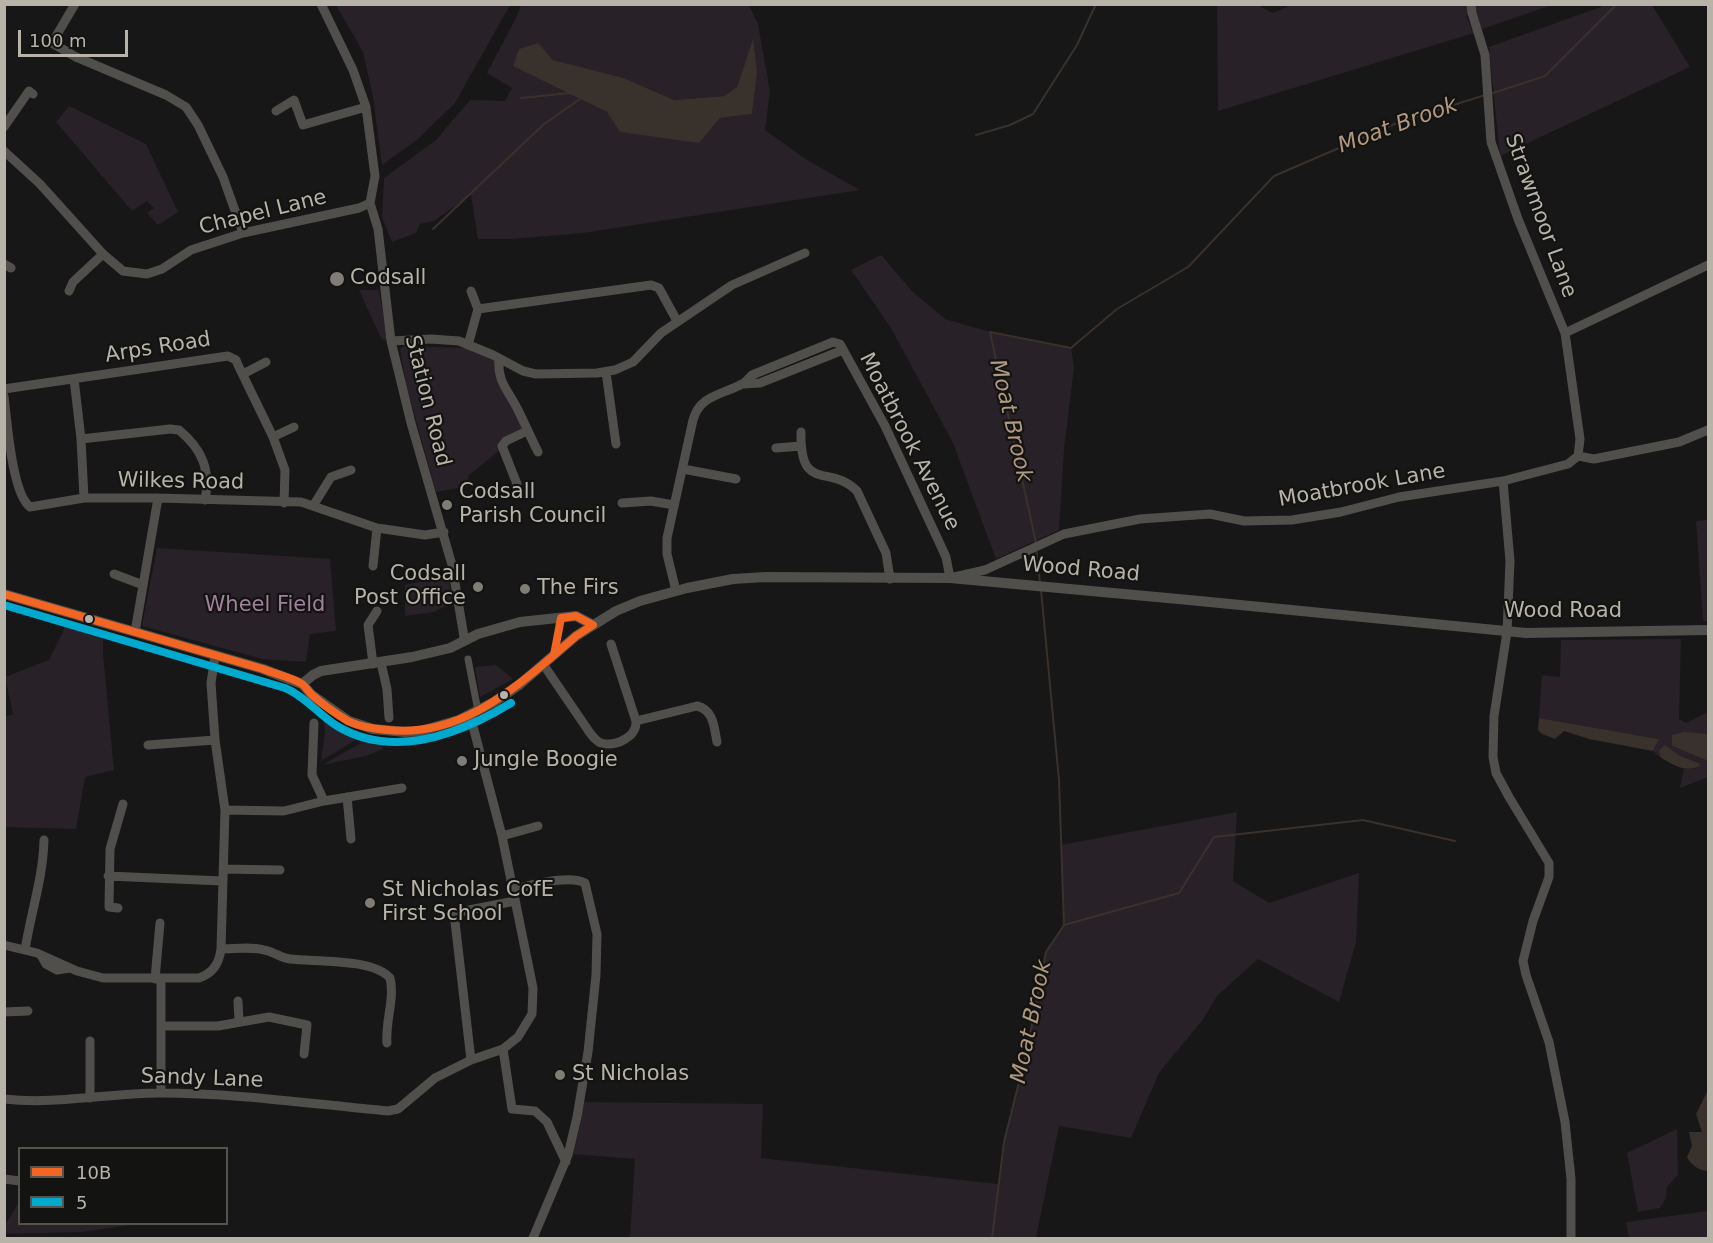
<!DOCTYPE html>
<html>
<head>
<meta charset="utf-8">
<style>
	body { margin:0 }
	#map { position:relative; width:1713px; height:1243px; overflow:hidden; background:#171717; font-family:"DejaVu Sans",sans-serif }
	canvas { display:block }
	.frame { position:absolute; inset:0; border:6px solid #b8b3a9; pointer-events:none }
	.legend { position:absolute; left:18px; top:1147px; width:210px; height:78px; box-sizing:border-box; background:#131311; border:2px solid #55534e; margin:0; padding:8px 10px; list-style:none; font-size:18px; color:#b8b3a9 }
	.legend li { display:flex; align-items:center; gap:12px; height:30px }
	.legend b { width:30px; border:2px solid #55534e }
	.scale { position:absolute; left:18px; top:30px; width:110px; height:27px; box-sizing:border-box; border:3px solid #b8b3a9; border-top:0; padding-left:8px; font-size:18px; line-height:21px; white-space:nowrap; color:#b8b3a9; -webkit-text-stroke:4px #131311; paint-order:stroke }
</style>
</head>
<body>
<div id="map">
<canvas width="1713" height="1243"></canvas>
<div class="frame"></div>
<ul class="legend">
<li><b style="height:8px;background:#f26522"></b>10B</li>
<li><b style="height:8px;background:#00a9ce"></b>5</li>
</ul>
<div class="scale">100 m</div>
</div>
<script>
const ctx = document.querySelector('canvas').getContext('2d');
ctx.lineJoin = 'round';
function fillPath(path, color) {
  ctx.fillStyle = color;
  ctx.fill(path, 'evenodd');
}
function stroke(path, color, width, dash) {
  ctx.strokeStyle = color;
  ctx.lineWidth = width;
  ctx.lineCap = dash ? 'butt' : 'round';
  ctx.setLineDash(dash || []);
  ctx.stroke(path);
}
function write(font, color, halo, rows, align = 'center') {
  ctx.font = font + ' "DejaVu Sans",sans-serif';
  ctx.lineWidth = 4.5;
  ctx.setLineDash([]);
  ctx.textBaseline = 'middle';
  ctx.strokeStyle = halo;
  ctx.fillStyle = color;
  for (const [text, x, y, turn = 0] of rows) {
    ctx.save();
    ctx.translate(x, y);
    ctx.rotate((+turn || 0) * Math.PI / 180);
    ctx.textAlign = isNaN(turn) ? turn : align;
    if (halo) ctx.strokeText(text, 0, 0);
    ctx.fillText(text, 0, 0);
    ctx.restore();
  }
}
const green = new Path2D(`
	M1294 4 1552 5 1482 29 1476 12 1466 16 1474 33 1218 111 1217 5H1257L1273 13Z
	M336 5H510L455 103 418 139 382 165 373 97 363 52Z
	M521 5H749L758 24 770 91 765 130 807 160 860 190 583 233 511 239H478L471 195 434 221 420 224 416 233 392 242 382 217 384 178 436 140 470 100 505 101 512 88 487 73 516 18ZM753 40 752 114 720 118 607 112 562 89 537 43 553 60 624 78 674 100 724 96 737 87Z
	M1606 5H1652L1690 67 1500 156 1489 47Z
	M69 106 146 144 178 212 158 225 147 213 154 208 147 201 132 211 56 122Z
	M881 255 912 291 945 319 990 332 1071 348 1074 367 1064 450 1059 530 996 559 953 443 891 328 851 270Z
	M359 290H379L387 337 385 341 380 336Z
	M404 346 467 348 497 362 523 431 468 476 469 486 436 492 406 384 400 349Z
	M1708 520V621H1703L1696 521Z
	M157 548 330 559 336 631 310 634 306 662 262 659 142 626Z
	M437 578 439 581 449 579 452 603 434 612 405 616V585Z
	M66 625 103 633V654L114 770 85 777 76 829 5 827V717L13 714 5 677 49 660Z
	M1681 639 1679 719 1686 723 1708 712V734L1672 746 1708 761V777L1680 788 1684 769 1697 768 1699 763 1680 756 1665 745 1659 750 1660 757 1653 751 1659 739 1539 718 1542 675 1560 677 1561 640Z
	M496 665 513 679 480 697 475 667Z
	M323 716 362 736 321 761 325 733Z
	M368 739 378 742 383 749 366 756 322 765Z
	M1237 812 1233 881 1269 903 1359 873 1356 942 1339 1002 1258 959 1217 996 1204 1018 1159 1073 1131 1138 1059 1126 1036 1238H630L635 1159 573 1154 580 1125 583 1102 763 1104 761 1158 998 1184 1004 1142 1027 1050 1046 952 1064 925 1061 845Z
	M1677 1129 1678 1175 1667 1187 1666 1198 1660 1208 1638 1212 1627 1153Z
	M19 1202 20 1224H137L82 1232 5 1234V1225Z
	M1708 1211V1238H1629L1626 1222Z`);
const water = new Path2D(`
	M753 39 757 72 752 114 720 118 699 143 620 132 607 112 513 66 519 49 538 43 553 60 624 78 674 100 724 96 737 87Z
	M1539 718 1659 739 1653 751 1589 739 1564 731 1555 739 1542 734 1538 730Z
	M1684 732 1708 734V761L1672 746V735Z
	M1665 745 1680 756 1699 763 1700 766C1685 773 1673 765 1660 757L1659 750Z
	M1708 1090V1171C1698 1170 1692 1166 1687 1157L1692 1146 1689 1132H1702L1696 1114Z`);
const stream = new Path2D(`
	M1490 94 1545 76 1617 4
	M521 98 570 93
	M976 135 1010 125 1033 114 1077 45 1096 4
	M433 229 544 124 580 99
	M1036 543 990 332 1071 348 1117 309 1188 267 1274 176 1397 123 1485 95
	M1036 549 1040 582
	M1064 925 1179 893 1214 837 1363 820 1455 841
	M992 1238 1004 1142 1027 1050 1046 952 1064 925 1059 780 1041 590`);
const pedestrian = new Path2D(`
	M468 659 478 711`);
const minor = new Path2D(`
	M75 4 52 43 76 57 166 95 186 107 198 125 223 177 243 233
	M321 4 353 70 366 107 375 176 370 203 378 229 391 341 411 423 452 565 464 637 463 642
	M1471 4 1472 13 1485 55 1491 142 1518 219 1565 333 1580 439 1578 456
	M276 111 294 100 303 125 366 107
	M4 127 29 91 33 94
	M4 151 40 184 103 254 123 271 147 274 162 269 191 250 243 233 359 208 370 203
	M4 264 11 268
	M69 291 73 282 103 254
	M471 291 478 309
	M1565 333 1708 265
	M391 341 431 339 459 341 493 355 523 371 536 374 597 373 615 370 633 362 661 333 732 285 805 253
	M468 345 478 309 651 285 659 288 677 321
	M499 358C497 383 508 389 518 410 525 424 531 438 538 452
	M606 372 616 444
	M243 374 266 362
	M74 379 81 439 84 498
	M743 384 760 383 843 350
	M4 389 228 356 236 360 238 365 273 437 285 470 284 503
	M4 396C7 420 12 494 30 507L84 498H158L301 502 377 528 425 535 444 532
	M801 432C800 494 829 463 857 491L886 553 890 579
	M273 437 294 427
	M81 439 170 429 179 430C202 449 211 470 205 500
	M776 448 801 446
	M1578 456 1594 459 1679 442 1708 430
	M683 469 736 479
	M1503 481 1510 561 1507 632 1494 716 1493 757 1496 773 1509 797 1549 863V877L1533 921 1523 961 1526 975 1549 1042 1565 1122 1571 1179V1238
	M517 484 502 446 506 441 527 431
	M622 503 651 501 674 505
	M313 506 331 477 351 470
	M373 566 377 528
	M114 574 143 585
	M676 591 667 554V538L693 420C700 395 722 395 742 384 746 382 749 378 752 375L833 342 840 344 885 426 946 557 950 578 985 570 1064 534 1140 519 1210 514 1244 521 1292 520 1341 512 1399 497 1503 481 1568 464 1578 456
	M135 632 158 498
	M611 644 636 721
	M381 663 387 689 389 718
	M373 664 368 625 377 611
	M543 664 590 733C593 737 596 741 601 743 616 747 637 737 636 721L697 706C714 710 714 728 717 742
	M314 723 312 775 324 801
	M148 745 215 740
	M347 797 351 839
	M225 810 284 811 324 801 402 788
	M502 836 538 826
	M223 869 280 870
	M108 876 222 881
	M513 889C530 886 569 874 585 883L597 934 596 975 588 1052 577 1117 568 1155 533 1238
	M118 908 109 907 110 849 123 804
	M4 945 37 953 77 971 103 978H199C213 973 219 964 221 949L225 810 215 740 211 683 215 656
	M221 949C235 949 254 946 268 951 275 953 282 958 290 959 315 962 372 958 390 978 395 999 385 1022 387 1043
	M25 950C31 912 43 878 44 840
	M41 955 46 964 57 970 70 968
	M155 979 160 923
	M161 979V1093
	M238 1001 239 1021
	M4 1012 28 1011
	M162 1026H218L269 1017 307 1025 304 1054
	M90 1041V1098
	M503 1049 512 1109 535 1111 547 1122 566 1162
	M471 1060 454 913 515 901
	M4 1099C56 1105 108 1093 160 1093 236 1093 312 1104 388 1111L398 1109 435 1078 471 1060 503 1049 518 1037 532 1014 533 988 502 836 470 715
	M4 1179 20 1181`);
const tertiary = new Path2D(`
	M4 594 263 669 302 684 312 695 349 721 373 729 405 732 421 731 459 720 494 702 519 685 576 636 616 611 640 601 687 588 733 579 766 577 950 578 1189 600 1526 633 1708 630
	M302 684 313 675 321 671 412 657 450 648 478 634 520 622 576 616 593 625`);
const bus1 = new Path2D(`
	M4 594 263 669C275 674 291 677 302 684 305 686 308 691 311 694 321 703 336 714 348 721 360 727 375 729 388 730 454 737 507 696 554 655
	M576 616 593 625 576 636 554 655 561 618Z`);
const bus2 = new Path2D(`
	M4 605 285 688C305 696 319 715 337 726 394 760 460 734 511 703`);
const markers = [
	[337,279,8,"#807c76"],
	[447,505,6,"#807c76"],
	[478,587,6,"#807c76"],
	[525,589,6,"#807c76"],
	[89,619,5,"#b8b3a9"],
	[504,695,5,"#b8b3a9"],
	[462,761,6,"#807c76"],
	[370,903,6,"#807c76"],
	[560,1075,6,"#807c76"]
];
const streetNames = [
	["Chapel Lane",263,213,-14],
	["Strawmoor Lane",1540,216,70],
	["Arps Road",158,348,-9],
	["Station Road",427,401,76],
	["Moatbrook Avenue",909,442,63],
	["Wilkes Road",181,482,1],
	["Moatbrook Lane",1362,486,-10],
	["Wood Road",1081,570,5],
	["Wood Road",1563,612],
	["Sandy Lane",202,1079,2]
];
const poiNames = [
	["Codsall",350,279],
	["Codsall",459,493],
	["Parish Council",459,517],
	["Codsall",466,575,"right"],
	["Post Office",466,599,"right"],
	["The Firs",537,589],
	["Jungle Boogie",474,761],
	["St Nicholas CofE",382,891],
	["First School",382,915],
	["St Nicholas",572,1075]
];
const parkNames = [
	["Wheel Field",265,606]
];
const waterNames = [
	["Moat Brook",1398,126,-20],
	["Moat Brook",1010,421,77],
	["Moat Brook",1032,1022,-78]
];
fillPath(green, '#282127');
fillPath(water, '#39312b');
stroke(stream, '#39312b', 2);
stroke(pedestrian, '#504f4b', 7);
stroke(minor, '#504f4b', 9);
stroke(tertiary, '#504f4b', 10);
stroke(bus1, '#f26522', 8);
stroke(bus2, '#00a9ce', 8);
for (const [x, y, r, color] of markers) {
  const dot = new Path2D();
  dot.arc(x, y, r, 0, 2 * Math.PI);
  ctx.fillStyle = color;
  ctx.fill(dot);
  stroke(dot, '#131311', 2);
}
write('21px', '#b8b3a9', '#131311', streetNames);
write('21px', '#b8b3a9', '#131311', poiNames, 'left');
write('21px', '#a2809f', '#131311', parkNames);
write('italic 22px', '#b19981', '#131311', waterNames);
</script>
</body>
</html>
